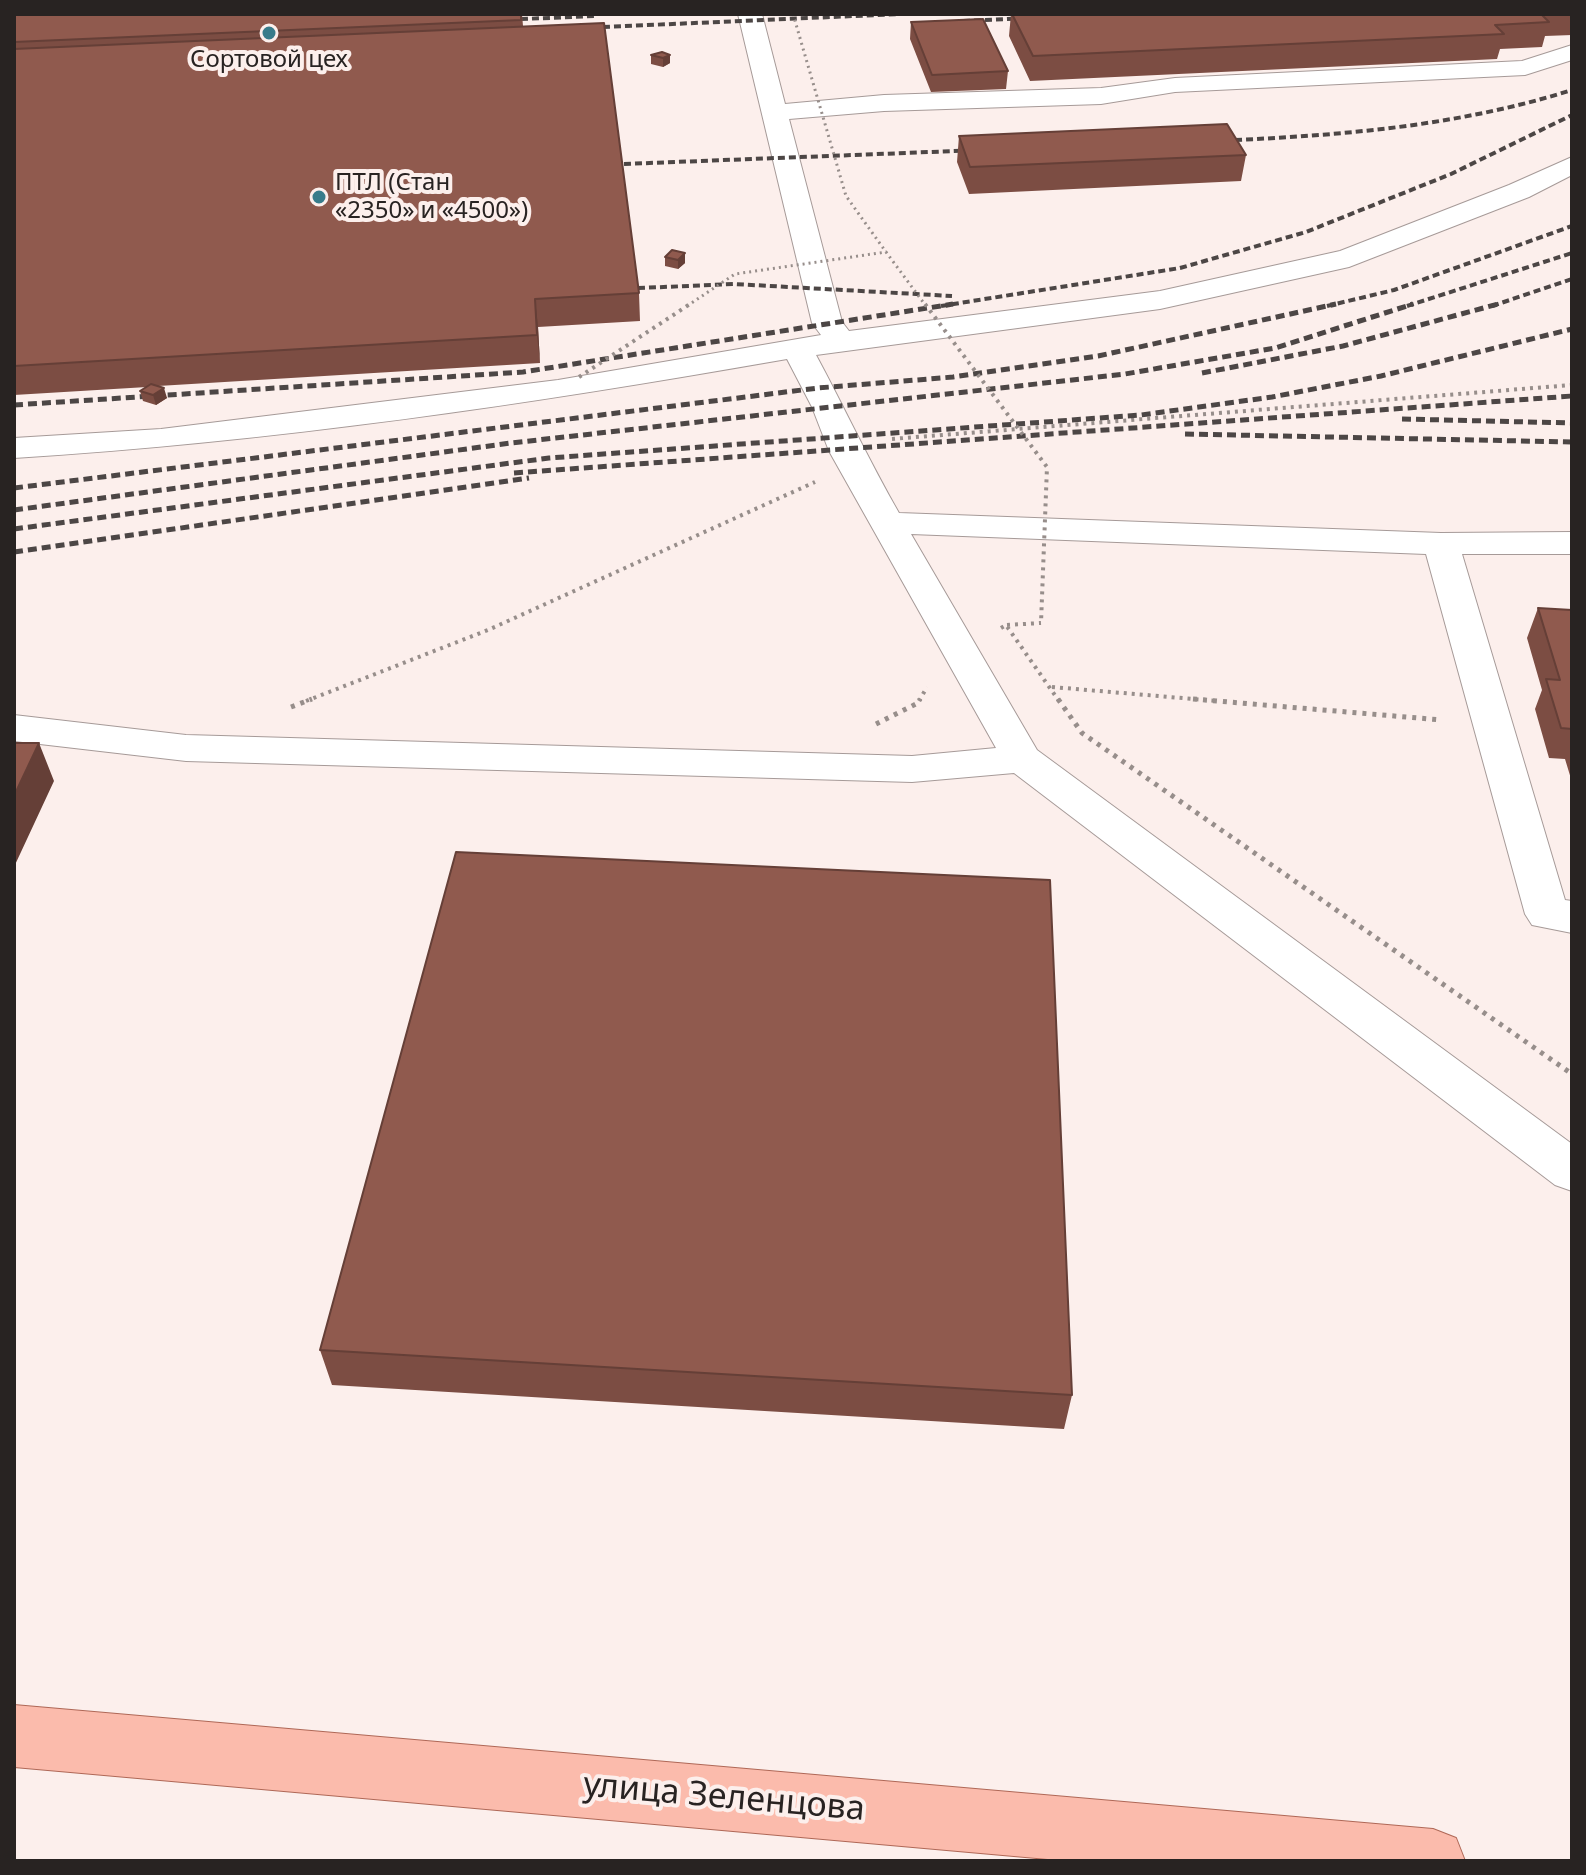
<!DOCTYPE html>
<html>
<head>
<meta charset="utf-8">
<style>
	body { margin:0 }
	#map { position:relative; width:1586px; height:1875px; overflow:hidden; background:#fcefec; font-family:"Noto Sans",sans-serif }
	canvas { display:block }
	.frame { position:absolute; inset:0; border:16px solid #282322; pointer-events:none }
</style>
</head>
<body>
<div id="map">
<canvas width="1586" height="1875"></canvas>
<div class="frame"></div>
</div>
<script>
const ctx = document.querySelector('canvas').getContext('2d');
ctx.lineJoin = 'round';
function stroke(path, color, width, dash) {
  ctx.strokeStyle = color;
  ctx.lineWidth = width;
  ctx.lineCap = dash ? 'butt' : 'round';
  ctx.setLineDash(dash || []);
  ctx.stroke(path);
}
function fillPath(path, color) {
  ctx.fillStyle = color;
  ctx.fill(path, 'evenodd');
}
function write(font, color, halo, rows, align = 'center') {
  ctx.font = font + ' "Noto Sans",sans-serif';
  ctx.lineWidth = 8;
  ctx.setLineDash([]);
  ctx.textBaseline = 'middle';
  ctx.strokeStyle = halo;
  ctx.fillStyle = color;
  for (const [text, x, y, turn = 0] of rows) {
    ctx.save();
    ctx.translate(x, y);
    ctx.rotate((+turn || 0) * Math.PI / 180);
    ctx.textAlign = isNaN(turn) ? turn : align;
    if (halo) ctx.strokeText(text, 0, 0);
    ctx.fillText(text, 0, 0);
    ctx.restore();
  }
}
const pathFar1 = new Path2D(`
	M892 439 1572 385
	M1007 625 1041 623
	M1001 628 1006 625 1059 701
	M1052 687 1217 701
	M306 701 488 630 815 482
	M919 701 927 687`);
const path = new Path2D(`
	M1058 699 1082 733 1572 1074
	M1193 699 1442 720
	M291 707 312 699
	M876 724 918 703 920 699`);
const minor = new Path2D(`
	M738 14H762L785 104 884 95 1101 88 1175 78 1522 61 1572 45V60L1525 75 1175 92 1101 104 884 111 789 119 842 322 849 331 1160 291 1340 251 1509 185 1572 157V175L1529 197 1349 267 1160 309 816 355C844 407 869 461 899 513L1441 533 1572 532V554H1462L1565 900 1572 901V933L1532 925 1525 914 1426 554 911 534 1037 750 1572 1144V1191L1555 1185 1014 773 912 782 186 761 14 741V715L186 735 912 756 996 748 829 451 812 407 787 359C531 404 274 442 14 458V438L161 429 558 380 821 335 812 323Z`);
const major = new Path2D(`
	M14 1705 1433 1829 1456 1838 1465 1861H1070L14 1767Z`);
const railFar1 = new Path2D(`
	M499 20 595 16
	M963 21 1031 18
	M581 28 900 14
	M1213 141C1335 136 1455 127 1572 90
	M624 164 981 150
	M616 289 734 284 952 296
	M941 306 1180 268 1306 232 1451 174 1572 115
	M1327 306 1394 290 1572 226
	M1407 306 1572 253
	M1492 306 1572 279`);
const rail = new Path2D(`
	M1202 373 1343 346 1498 304
	M14 405 523 372 953 304
	M1402 419 1572 423
	M1185 434 1572 442
	M514 473 1572 396
	M14 488 818 388 953 377 1098 356 1336 304
	M14 510 511 443 1125 374 1275 348 1413 304
	M14 529 549 458 1141 415 1272 397 1381 376 1572 329
	M14 552 529 478`);
const pathBridgeFar1 = new Path2D(`
	M793 14 846 196 886 252
	M687 306 735 274 886 252 926 306`);
const pathBridge = new Path2D(`
	M925 304 1047 467 1041 623
	M579 377 690 304`);
const wall = new Path2D(`
	M14 14H522L523 26 639 293 640 321 538 327 540 363 158 386 167 398 156 405 143 401 140 391 147 387 14 395Z
	M1011 14H1572V35L1545 36 1542 47 1500 49 1497 59 1030 81 1009 36Z
	M911 22 1008 71 1006 89 931 92 910 39Z
	M651 55H670V63L663 67 651 64Z
	M959 136 1246 155 1241 181 969 194 957 162Z
	M685 253V263L678 269 665 266V257Z
	M1538 608 1572 610V782L1565 759 1549 758 1535 709 1542 690 1527 638Z
	M320 1350 1072 1395 1064 1429 332 1385Z`);
const shadedWall = new Path2D(`
	M670 55V63L663 67V58Z
	M685 253V263L678 269V260Z
	M535 299 538 327 540 363 537 335Z
	M164 388 167 398 156 405 153 395Z
	M39 743 54 781 14 867V796Z`);
const building = new Path2D(`
	M14 14H521V20L14 42Z
	M1012 14H1541L1549 22 1495 25 1504 34 1033 56Z
	M983 19 1008 71 932 75 911 22Z
	M604 23 639 293 535 299 537 335 14 366V49Z
	M662 52 670 55 663 58 651 55Z
	M1227 124 1246 155 970 167 959 136Z
	M672 250 685 253 678 260 665 257Z
	M151 384 164 388 153 395 140 391Z
	M1538 608 1572 610V729L1561 728 1546 679 1560 680Z
	M14 743H39L14 796Z
	M456 852 1050 880 1072 1395 320 1350Z`);
const markers = [
	[269,33,8,"#387c8b"],
	[319,197,8,"#387c8b"]
];
const farPoinames = [
	["Сортовой цех",269,60],
	["ПТЛ (Стан",335,183,"left"],
	["«2350» и «4500»)",335,211,"left"]
];
const nearStreetnames = [
	["улица Зеленцова",724,1798,5]
];
stroke(minor, '#a69a98', 2);
stroke(major, '#af6857', 2);
stroke(pathFar1, '#978e8b', 4, [3, 5]);
stroke(path, '#978e8b', 5, [4, 6]);
fillPath(minor, '#fff');
fillPath(major, '#fbbbac');
stroke(railFar1, '#4c4645', 4, [7, 4]);
stroke(rail, '#4c4645', 5, [9, 5]);
stroke(pathBridgeFar1, '#978e8b', 3, [2, 4]);
stroke(pathBridge, '#978e8b', 4, [3, 5]);
fillPath(wall, '#7c4d43');
fillPath(shadedWall, '#653f37');
fillPath(building, '#905a4e');
stroke(building, '#653f37', 2);
for (const [x, y, r, color] of markers) {
  const dot = new Path2D();
  dot.arc(x, y, r, 0, 2 * Math.PI);
  ctx.fillStyle = color;
  ctx.fill(dot);
  stroke(dot, '#fcefec', 3);
}
write('24px', '#282322', '#fcefec', farPoinames);
write('34px', '#282322', '#fcefec', nearStreetnames);
</script>
</body>
</html>
